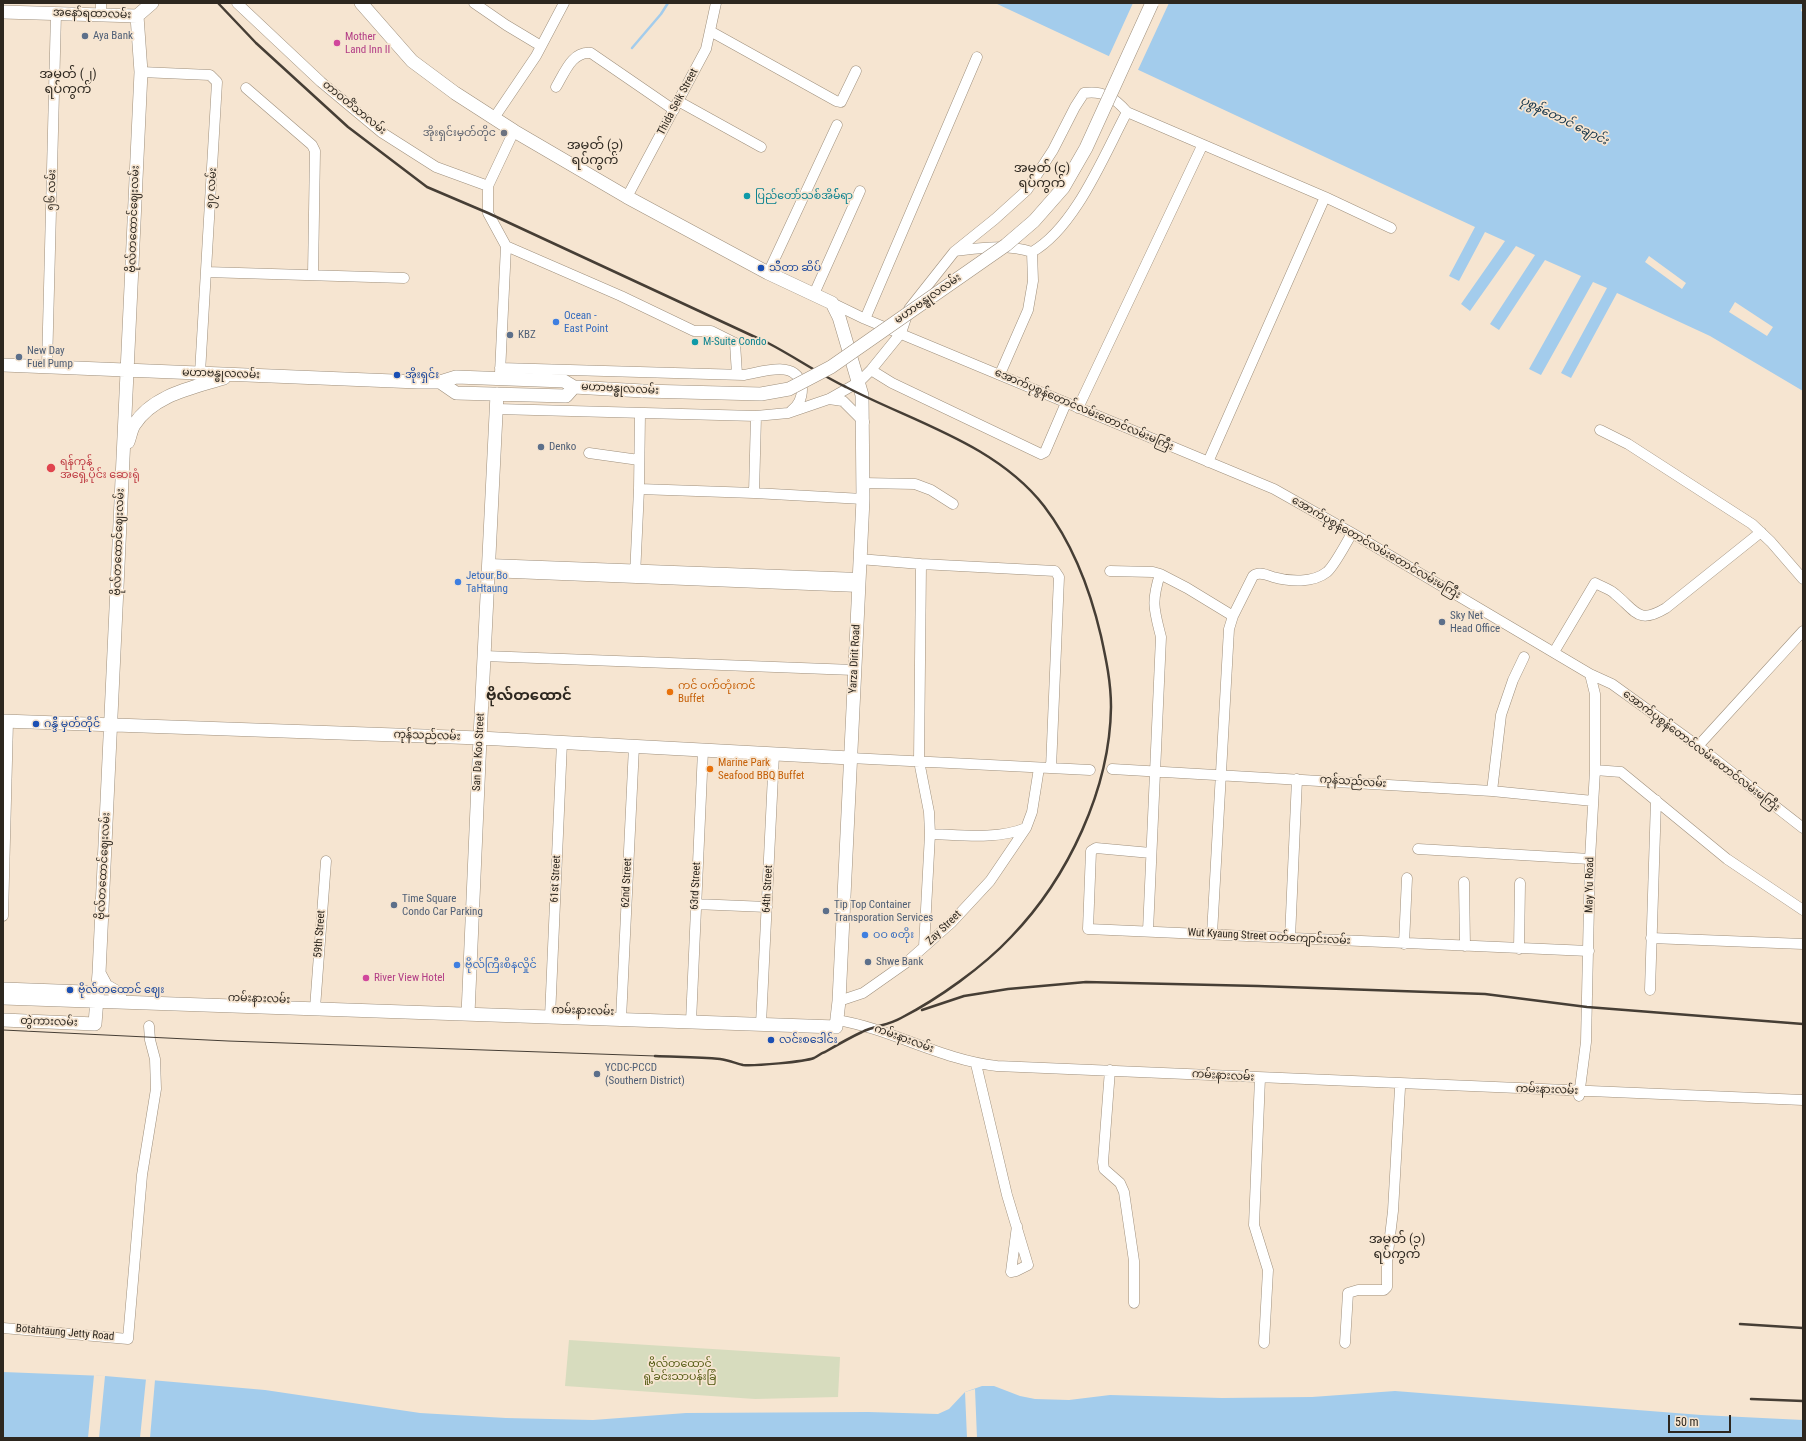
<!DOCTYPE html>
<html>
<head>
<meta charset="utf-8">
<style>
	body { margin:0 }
	#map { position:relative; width:1806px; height:1441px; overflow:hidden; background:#f6e5d1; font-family:"Roboto Condensed",sans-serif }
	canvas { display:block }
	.frame { position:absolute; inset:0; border:4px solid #2d271f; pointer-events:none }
	.scale { position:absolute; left:1668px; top:1415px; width:63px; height:18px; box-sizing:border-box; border:2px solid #2d271f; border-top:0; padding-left:5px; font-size:12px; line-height:14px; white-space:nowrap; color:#2d271f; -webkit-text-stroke:3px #f6e5d1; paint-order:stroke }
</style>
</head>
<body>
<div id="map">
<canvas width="1806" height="1441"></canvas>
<div class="frame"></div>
<div class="scale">50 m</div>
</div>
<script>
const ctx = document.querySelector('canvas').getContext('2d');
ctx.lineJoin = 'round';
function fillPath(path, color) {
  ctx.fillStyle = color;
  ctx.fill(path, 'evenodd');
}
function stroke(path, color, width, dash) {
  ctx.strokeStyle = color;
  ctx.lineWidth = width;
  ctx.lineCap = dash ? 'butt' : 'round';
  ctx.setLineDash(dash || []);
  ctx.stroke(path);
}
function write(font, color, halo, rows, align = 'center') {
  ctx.font = font + ' "Roboto Condensed","Noto Sans Myanmar",sans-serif';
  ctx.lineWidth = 3.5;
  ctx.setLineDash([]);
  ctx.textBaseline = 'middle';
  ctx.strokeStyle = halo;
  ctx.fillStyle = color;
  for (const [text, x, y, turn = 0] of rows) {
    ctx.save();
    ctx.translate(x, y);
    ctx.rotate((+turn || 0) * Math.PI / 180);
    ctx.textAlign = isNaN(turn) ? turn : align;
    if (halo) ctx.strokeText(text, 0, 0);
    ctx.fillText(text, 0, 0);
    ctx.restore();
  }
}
const green = new Path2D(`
	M569 1340 840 1357 838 1397 755 1399 565 1386Z`);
const water = new Path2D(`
	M995 3H1803L1801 11 1803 12V391L1710 336 1617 293 1571 378 1561 373 1607 288 1593 282 1541 375 1529 369 1581 276 1545 260 1499 330 1490 324 1535 255 1516 246 1470 311 1461 304 1505 241 1485 232 1459 281 1449 276 1475 227Z
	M3 1372 105 1376 265 1390 420 1413 506 1418 593 1420 686 1413 868 1412 938 1414 949 1409 965 1392 982 1386H994L1020 1396 1035 1399 1069 1400 1110 1395 1222 1398 1312 1397 1395 1391 1701 1415 1803 1420V1438H3Z`);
const pier = new Path2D(`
	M1133 3H1169L1137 72 1108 58Z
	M1649 256 1686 283 1682 289 1645 262Z
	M1735 302 1773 327 1767 336 1729 312Z
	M94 1375 105 1376 99 1438H88Z
	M146 1379 155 1380 150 1438H140Z
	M975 1389 977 1438H967L965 1392Z`);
const stream = new Path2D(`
	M632 48 661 14 668 3`);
const minor = new Path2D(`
	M237 3 321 82 381 132 436 167 488 186
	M474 3 506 25 541 46
	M101 15V3
	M710 31 836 101 841 102 856 71
	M141 72 210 75 217 82 200 373
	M556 87C565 72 572 51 591 53L674 110
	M246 88 312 145 315 151 313 275
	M678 101 761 147
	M494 118 536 56 564 3
	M627 197 706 49 716 3
	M506 246 621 296 694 331H711L735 343 737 374
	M955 251C982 248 1006 244 1032 252L1033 281 1028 310 1000 374
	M1032 252C1075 228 1104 155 1127 112
	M206 272 404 278
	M768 273 837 125
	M814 294 860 191
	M832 303 865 319 1274 489 1352 533 1590 674 1612 684 1698 746 1803 828
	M865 319 977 57
	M47 367 56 13
	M500 368 744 375C763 372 799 358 802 389 802 399 798 406 791 411
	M871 370 892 383 1041 454 1045 452 1066 403
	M500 373 506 246 488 213V186L514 131
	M829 399 843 401 864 422
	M1078 408 1202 146
	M497 409 756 416 788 413 829 399 859 382 871 370 901 333 909 309 954 252 995 219 1027 190 1053 150 1075 107 1084 93C1103 90 1115 98 1127 112L1325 197 1391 228
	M1600 430 1628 444 1752 524 1771 542 1803 579
	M589 453 639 460
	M1208 462 1325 197
	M863 483 915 484 931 490 953 504
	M639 489 640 413
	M754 493 756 416
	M859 559 921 564 1055 571 1059 577 1051 768
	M489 564 859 578
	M921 564 919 761 929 812 930 834 924 947
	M1110 571 1153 572 1160 574 1187 588 1233 616
	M488 572 859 587
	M635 576 639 489 754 493 863 499
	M1554 652 1595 583C1602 587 1610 589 1615 594 1636 611 1638 625 1666 608L1761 532
	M484 656 854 670
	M1698 746 1803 631
	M850 758 1090 770
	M1112 769 1492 791 1593 801
	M1595 770 1621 772 1727 859 1803 910
	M1492 791 1501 715 1513 680 1524 657
	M930 834C962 835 996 840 1026 828
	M1418 849 1590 859
	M1151 853 1096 848 1091 851 1088 929 1589 951
	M1464 882 1465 946
	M695 904 767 907
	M3 916 8 721
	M1148 931 1161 637C1154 609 1151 603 1160 574
	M1212 934 1229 629 1233 616 1253 576C1259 571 1267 575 1273 577 1290 582 1313 583 1327 572 1334 566 1347 542 1352 533
	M1290 938 1297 779
	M1651 938 1803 944
	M1404 944 1407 878
	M1519 949 1520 883
	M1650 990 1656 800
	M839 1001 863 993 907 962 951 923 990 881 1026 828 1032 812 1039 768
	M315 1008 326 861
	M550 1017 562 742
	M621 1019 634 746
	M837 1020C892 1029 941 1060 997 1066L1803 1100
	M691 1022 703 750
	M761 1024 774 754
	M976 1064 1007 1195 1028 1265 1016 1271 1011 1272 1017 1226
	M1110 1070 1103 1162 1104 1169 1120 1183 1124 1192 1134 1261V1303
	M1260 1078 1254 1225 1268 1270 1264 1343
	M1579 1096 1586 1042 1590 859 1595 770V694L1590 674
	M3 1328 128 1339 142 1175 156 1089 155 1059 150 1040 149 1026
	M1345 1343 1348 1293 1358 1290H1384L1387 1287V1261L1393 1211 1400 1088`);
const major = new Path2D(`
	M3 12 137 16 152 3
	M3 365 418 382H440L456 377 564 381 574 387 643 391
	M440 382 456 393 566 396 574 387
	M128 442C130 437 131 430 134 425 153 395 192 388 224 378
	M3 721 480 738 850 758
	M99 973 106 986 120 994
	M3 989 85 992
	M3 998 836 1027 839 1001 863 499 862 395 839 317 832 303 768 273 627 197 514 131 455 93 412 61 361 3
	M468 1014 480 738 497 394
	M3 1020 95 1024 99 973 141 72 137 16`);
const tram = new Path2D(`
	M3 1030 228 1041 655 1056`);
const rail = new Path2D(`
	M218 3 256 43 348 127 427 187 488 213 768 343C795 357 819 374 846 387 913 422 996 444 1044 506 1073 544 1090 589 1101 636 1106 659 1111 682 1111 707 1110 789 1068 878 1011 937 983 967 938 999 901 1018 889 1025 874 1026 862 1032 849 1038 837 1045 825 1052 821 1053 818 1056 814 1058 804 1062 754 1066 743 1065 735 1063 728 1060 720 1059 698 1057 676 1057 655 1056
	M922 1010 964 996 1008 989 1086 982 1258 986 1485 994 1587 1007 1803 1024
	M1740 1324 1803 1328
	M1751 1399 1803 1401`);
const majorBridge = new Path2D(`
	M643 391 761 394 789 389 831 367 1006 245 1034 221 1063 188 1086 148 1152 3`);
const markers = [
	[85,36,4,"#5c6f8a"],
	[337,43,4,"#d1479c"],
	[504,133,4,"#6b7280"],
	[747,196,4,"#0f9aa8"],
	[761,268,4,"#1a4fb4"],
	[556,322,4,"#3f7fe0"],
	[510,335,4,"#5c6f8a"],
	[695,342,4,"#0f9aa8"],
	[19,357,4,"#5c6f8a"],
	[397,375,4,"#1a4fb4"],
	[541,447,4,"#5c6f8a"],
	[51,468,5,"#e0444e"],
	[458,582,4,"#3f7fe0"],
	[1442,622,4,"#5c6f8a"],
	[670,692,4,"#e8710a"],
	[36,724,4,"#1a4fb4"],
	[710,769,4,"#e8710a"],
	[394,905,4,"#5c6f8a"],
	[826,911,4,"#5c6f8a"],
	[865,935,4,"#3f7fe0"],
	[868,962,4,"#5c6f8a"],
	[457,965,4,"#3f7fe0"],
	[366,978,4,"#d1479c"],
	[70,990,4,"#1a4fb4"],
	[771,1040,4,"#1a4fb4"],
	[597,1074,4,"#5c6f8a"]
];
const streetNames = [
	["အနော်ရထာလမ်း",92,14,2],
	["Thida Seik Street",678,102,-62],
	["တာဝတိံသာလမ်း",354,108,39],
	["၅၇ လမ်း",212,188,-86],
	["၅၆ လမ်း",52,190,-88],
	["ဗိုလ်တထောင်ဈေးလမ်း",134,219,-88],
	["မဟာဗန္ဓုလလမ်း",928,299,-35],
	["မဟာဗန္ဓုလလမ်း",221,374,2],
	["မဟာဗန္ဓုလလမ်း",620,389,3],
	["အောက်ပုစွန်တောင်လမ်းတောင်လမ်းမကြီး",1084,410,23],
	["ဗိုလ်တထောင်ဈေးလမ်း",119,542,-88],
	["အောက်ပုစွန်တောင်လမ်းတောင်လမ်းမကြီး",1376,548,30],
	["Yarza Dirit Road",855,659,-87],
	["ကုန်သည်လမ်း",427,736,2],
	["အောက်ပုစွန်တောင်လမ်းတောင်လမ်းမကြီး",1701,751,37],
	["San Da Koo Street",479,752,-87],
	["ကုန်သည်လမ်း",1353,782,4],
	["ဗိုလ်တထောင်ဈေးလမ်း",104,866,-87],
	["61st Street",556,879,-87],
	["62nd Street",627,883,-87],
	["May Yu Road",1590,885,-89],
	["63rd Street",696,886,-87],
	["64th Street",768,889,-87],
	["Zay Street",944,928,-44],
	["59th Street",320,934,-86],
	["Wut Kyaung Street ဝတ်ကျောင်းလမ်း",1269,937,3],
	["ကမ်းနားလမ်း",259,999,2],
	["ကမ်းနားလမ်း",583,1011,2],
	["တွဲကားလမ်း",49,1022,2],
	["ကမ်းနားလမ်း",904,1039,20],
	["ကမ်းနားလမ်း",1223,1076,3],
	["ကမ်းနားလမ်း",1547,1090,2],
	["Botahtaung Jetty Road",65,1333,5]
];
const serviceNames = [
	["Aya Bank",93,36],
	["KBZ",518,335],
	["New Day",27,351],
	["Fuel Pump",27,364],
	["Denko",549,447],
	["Sky Net",1450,616],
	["Head Office",1450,629],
	["Time Square",402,899],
	["Condo Car Parking",402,912],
	["Tip Top Container",834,905],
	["Transporation Services",834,918],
	["Shwe Bank",876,962],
	["YCDC-PCCD",605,1068],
	["(Southern District)",605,1081]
];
const hotelNames = [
	["Mother",345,37],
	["Land Inn II",345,50],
	["River View Hotel",374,978]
];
const worshipNames = [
	["အိုးရှင်းမှတ်တိုင",496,133]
];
const cultureNames = [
	["ပြည်တော်သစ်အိမ််ရာ",755,196],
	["M-Suite Condo",703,342]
];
const transitNames = [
	["သီတာ ဆိပ်",769,268],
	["အိုးရှင်း",405,375],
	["ဂန္ဒီ မှတ်တိုင်",44,724],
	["ဗိုလ်တထောင် ဈေး",78,990],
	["လင်းစဒေါင်း",779,1040]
];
const shopNames = [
	["Ocean -",564,316],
	["East Point",564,329],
	["Jetour Bo",466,576],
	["TaHtaung",466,589],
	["ဝဝ စတိုး",873,935],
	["ဗိုလ်ကြီးစိနလှိုင်",465,965]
];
const healthNames = [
	["ရန်ကုန်",60,462],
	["အရှေ့ပိုင်း ဆေးရုံ",60,475]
];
const foodNames = [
	["ကင် ဝက်တုံးကင်",678,686],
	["Buffet",678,699],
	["Marine Park",718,763],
	["Seafood BBQ Buffet",718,776]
];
const parkNames = [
	["ဗိုလ်တထောင်",680,1364],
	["ရူ့ခင်းသာပန်းခြံ",680,1377]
];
const waterNames = [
	["ပုစွန်တောင် ချောင်း",1564,121,26]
];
const quarterNames = [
	["အမှတ် (၂)",68,75],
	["ရပ်ကွက်",68,90],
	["အမှတ် (၃)",595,146],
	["ရပ်ကွက်",595,161],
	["အမှတ် (၄)",1042,169],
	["ရပ်ကွက်",1042,184],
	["အမှတ် (၁)",1397,1240],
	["ရပ်ကွက်",1397,1255]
];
const districtNames = [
	["ဗိုလ်တထောင်",529,696]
];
fillPath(green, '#d7dcbe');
fillPath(water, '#a3ccec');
fillPath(pier, '#f6e5d1');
stroke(stream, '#a3ccec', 2.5);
stroke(minor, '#9e8f7c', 11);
stroke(major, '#9e8f7c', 14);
stroke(minor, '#fff', 10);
stroke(major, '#fff', 13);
stroke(tram, '#463e35', 1);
stroke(rail, '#463e35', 2.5);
stroke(majorBridge, '#9e8f7c', 14, []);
stroke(majorBridge, '#fff', 13);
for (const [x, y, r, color] of markers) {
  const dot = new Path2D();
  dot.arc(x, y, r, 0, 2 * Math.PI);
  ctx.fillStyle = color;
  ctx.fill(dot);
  stroke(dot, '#f6e5d1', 1.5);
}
write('11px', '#2d271f', '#f6e5d1', streetNames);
write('11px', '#4e5e75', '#f6e5d1', serviceNames, 'left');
write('11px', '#b23c85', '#f6e5d1', hotelNames, 'left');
write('11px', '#5b616d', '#f6e5d1', worshipNames, 'right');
write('11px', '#0d838f', '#f6e5d1', cultureNames, 'left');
write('11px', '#164399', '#f6e5d1', transitNames, 'left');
write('11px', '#366cbe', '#f6e5d1', shopNames, 'left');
write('11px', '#be3a42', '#f6e5d1', healthNames, 'left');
write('11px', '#c56008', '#f6e5d1', foodNames, 'left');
write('11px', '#545b13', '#f6e5d1', parkNames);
write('italic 12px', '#103147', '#f6e5d1', waterNames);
write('13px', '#2d271f', '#f6e5d1', quarterNames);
write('bold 15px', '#2d271f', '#f6e5d1', districtNames);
</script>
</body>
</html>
